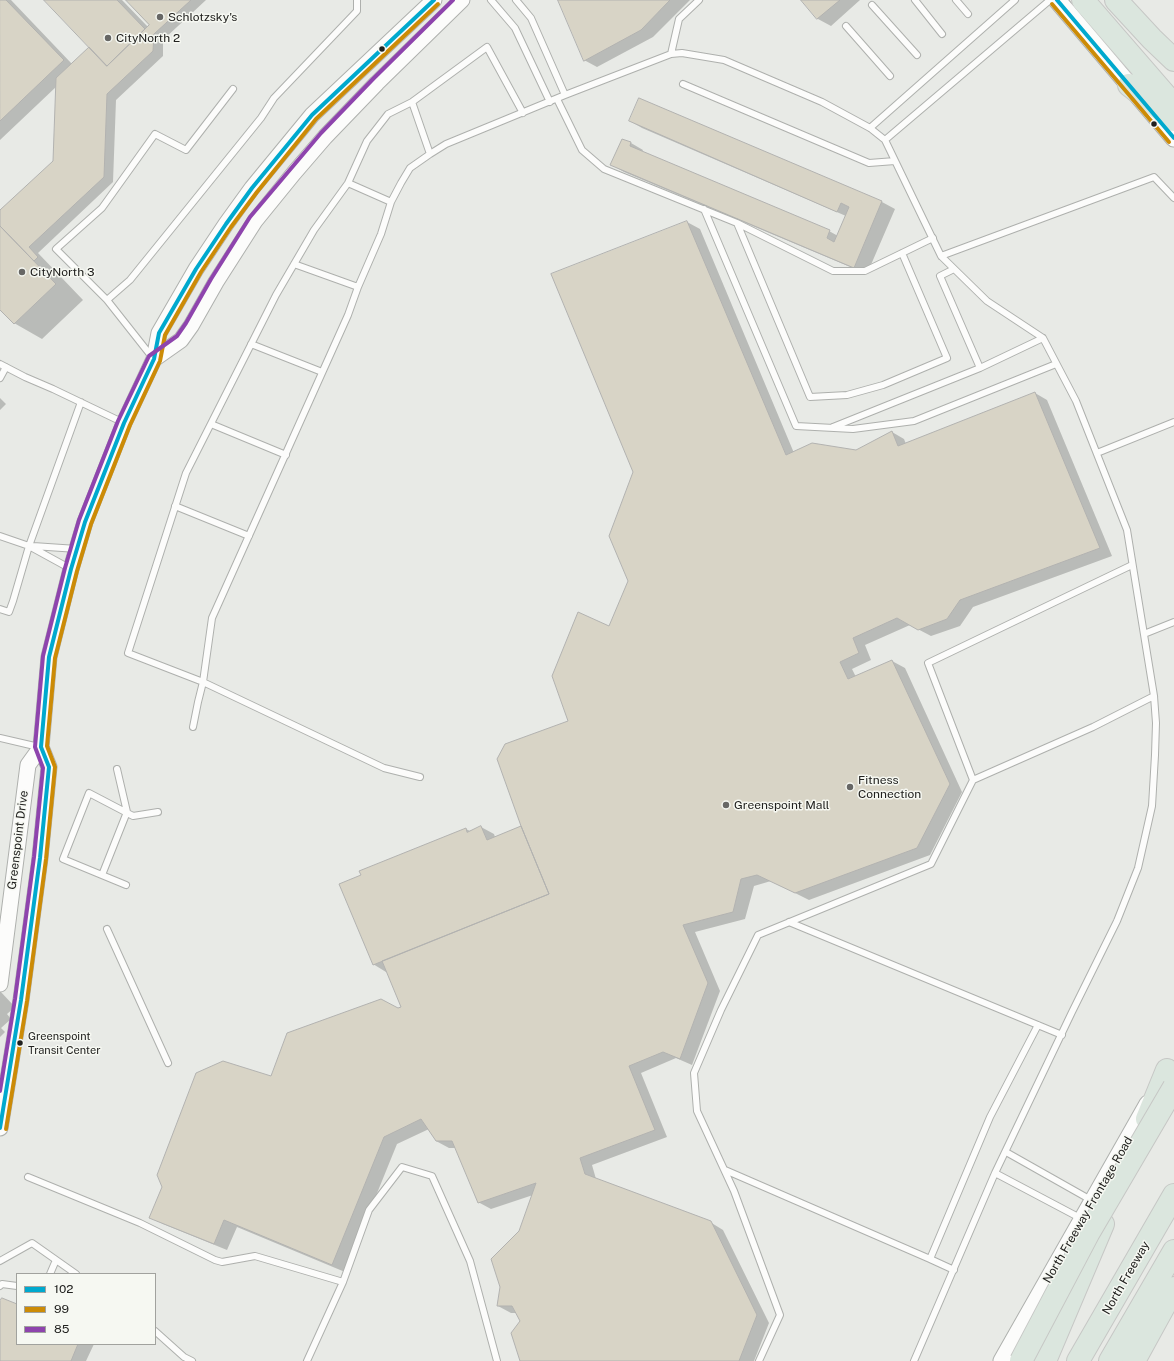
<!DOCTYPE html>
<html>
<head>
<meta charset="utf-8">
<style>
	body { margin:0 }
	#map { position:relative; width:1174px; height:1361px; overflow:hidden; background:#e8eae6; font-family:"Public Sans",sans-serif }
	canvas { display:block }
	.legend { position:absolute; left:16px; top:1273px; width:140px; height:72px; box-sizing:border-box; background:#f6f8f2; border:1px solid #a1a29e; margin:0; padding:5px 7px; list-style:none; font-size:12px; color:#21211f }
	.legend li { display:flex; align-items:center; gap:8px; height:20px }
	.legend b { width:20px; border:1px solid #a1a29e }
</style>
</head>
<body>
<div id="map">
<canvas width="1174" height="1361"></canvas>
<ul class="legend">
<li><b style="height:5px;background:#00a9ce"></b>102</li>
<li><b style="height:5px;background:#cc8b06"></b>99</li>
<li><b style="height:5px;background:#8e44ad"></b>85</li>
</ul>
</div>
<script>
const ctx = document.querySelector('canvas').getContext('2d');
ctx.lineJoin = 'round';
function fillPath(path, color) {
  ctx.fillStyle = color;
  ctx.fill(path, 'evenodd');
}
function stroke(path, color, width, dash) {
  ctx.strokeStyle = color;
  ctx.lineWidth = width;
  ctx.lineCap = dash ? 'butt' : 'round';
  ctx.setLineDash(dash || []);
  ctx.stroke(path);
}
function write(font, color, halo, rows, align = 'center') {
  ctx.font = font + ' "Public Sans",sans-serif';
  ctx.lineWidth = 3;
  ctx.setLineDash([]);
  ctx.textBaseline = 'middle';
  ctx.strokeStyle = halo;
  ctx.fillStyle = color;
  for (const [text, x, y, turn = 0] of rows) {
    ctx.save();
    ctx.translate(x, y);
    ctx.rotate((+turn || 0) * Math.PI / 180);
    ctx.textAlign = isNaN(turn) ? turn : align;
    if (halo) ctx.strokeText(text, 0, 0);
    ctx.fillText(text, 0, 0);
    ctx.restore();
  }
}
const shadow = new Path2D(`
	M0 0H11L72 64 93 51 45 0H122L148 27 151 25 127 0H206L163 40V56L116 100 113 182 38 253 83 300 42 339 14 323 0 308V227L4 231 6 230 0 224V212L54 161 57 86 0 140Z
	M559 0H690L653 37 597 67 584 60Z
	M802 0H860L831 26 818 19Z
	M639 99 882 202 895 209 867 274 624 172 612 165 631 143 643 150 642 152 829 231 838 236 846 216 642 128 630 121Z
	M687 222 700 229 794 453 856 451 892 432 904 439 906 444 1035 393 1047 400 1112 556 973 607 960 626 931 636 910 625 865 645 871 660 852 669 856 677 892 661 905 668 962 792 930 855 809 900 771 881 754 886 745 919 695 932 720 991 692 1065 676 1058 641 1073 667 1137 592 1165 596 1179 710 1222 723 1230 769 1323 754 1361H521V1321L517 1313H511L498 1306 520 1231 533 1195 491 1209 478 1202 456 1148H449L436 1141 429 1129 397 1144 345 1272 237 1227 227 1250 163 1224 150 1217 272 1078 402 1007 387 971 386 972 373 964 466 829 470 831 481 827 494 834 495 837 522 827 569 721 629 581 634 472Z
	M0 398 6 404 0 410Z
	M0 991 15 1007 7 1014 11 1019 1 1028 5 1032 0 1037Z
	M0 1303 17 1305V1344H94L86 1361H0Z`);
const building = new Path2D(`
	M0 0H6L64 60 0 121Z
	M44 0H117L145 29 107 66Z
	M126 0H191L154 34 153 51 107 94 104 177 29 247 38 257 34 261 0 226V210L53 161 56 78 89 47 107 66 149 25Z
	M558 0H670L641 30 584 61Z
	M801 0H840L817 19Z
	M639 98 882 201 854 268 610 165 622 139 631 142 630 146 830 230 827 238 834 242 849 207 841 203 837 212 629 121Z
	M687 221 786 455 812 443 856 450 892 431 898 446 1035 392 1100 548 960 600 947 619 918 630 897 618 853 638 859 653 840 662 848 679 892 660 950 784 917 848 795 893 757 875 741 879 733 912 683 925 708 983 680 1059 663 1052 629 1066 655 1130 580 1158 585 1174 711 1221 757 1315 739 1361H520L511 1333 520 1321 512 1306H497L500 1287 491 1259 519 1231 536 1183 478 1203 452 1141H436L421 1119 384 1137 332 1265 224 1220 214 1244 149 1218 162 1187 157 1175 196 1073 223 1061 271 1076 287 1033 381 999 398 1008 401 1007 382 961 549 894 521 826 497 759 505 744 568 721 552 676 578 612 609 626 628 581 609 536 633 472 551 274Z
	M0 226 56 284 14 324 0 310Z
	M481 826 487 840 521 826 549 894 373 965 339 884 361 875 359 871 466 828 467 832Z
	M2 1298 17 1304V1344H78L71 1361H0V1301Z`);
const service = new Path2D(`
	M491 0 515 28 550 102
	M516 0 531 18 565 95
	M915 0 942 34
	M956 0 968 14
	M872 5 917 55
	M846 26 890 76
	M671 54 679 19 699 0
	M683 84 869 163 895 161
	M557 99 582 150 604 169 737 223 833 271H865L933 238
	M412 102 430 154
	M870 128 1015 0
	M885 140 1050 0
	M348 183 391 202
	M704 209 796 426 853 429 914 421 1056 364
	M737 223 810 397 847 395 883 385 947 358 902 253
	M941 256 1154 177 1174 198
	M294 264 358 287
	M107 300 130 280 261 118 274 98 357 11V0
	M251 344 322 372
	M152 357 107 300 56 249 102 208 155 134 186 150 233 89
	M0 364 25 377 53 389 124 423
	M980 368 1043 338
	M0 378 6 367
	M211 424 286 455
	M833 427 980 368 940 276 954 269
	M1097 453 1174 422
	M175 506 249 536
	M0 536 29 546 71 569
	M33 546 77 549
	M0 609 9 612 13 601 29 546 81 402
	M1144 634 1174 622
	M193 727 198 702 203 682 212 618 348 315 358 287 381 234 391 202 401 183 410 168 430 154 446 144 565 95 671 54 682 53 724 60 822 102 870 128 885 140 941 256 987 301 1043 338 1076 401 1127 530 1154 696 1156 723 1155 755 1152 806 1138 868 1117 921 1072 1012 995 1173 914 1361
	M0 738 39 747
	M420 777 384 768 203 682 128 653 186 473 276 295 314 230 348 183 367 141 388 114 412 102 487 47 523 113
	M973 780 1093 727 1154 696
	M102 875 127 812 117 769
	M126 885 63 859 89 793 133 816 158 812
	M789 922 1062 1035
	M107 929 168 1063
	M1006 1152 1091 1200
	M725 1170 930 1259 990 1117 1038 1025
	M995 1173 1082 1219
	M28 1177 140 1223 215 1260 222 1262 255 1256 343 1282 369 1210 402 1167 432 1176 470 1261 497 1361
	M930 1259 954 1270
	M0 1261 32 1243 76 1274
	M50 1274 56 1260
	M0 1286 2 1284 17 1286
	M155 1331 184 1357 192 1361
	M307 1361 343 1282
	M759 1361 780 1315 734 1191 697 1111 694 1073 721 1010 758 935 931 864 973 780 928 663 1132 565`);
const tertiary = new Path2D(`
	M154 359 181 340 191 326 216 282 255 221 294 173 325 137 377 83 462 0
	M0 984 28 765 41 747
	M0 1128 21 1000 40 858 49 767 41 747 49 657 71 569 85 522 124 423 154 359 159 333 196 269 226 224 252 188 312 115 434 0`);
const secondary = new Path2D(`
	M1057 0 1174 138
	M1002 1361 1148 1104`);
const motorway = new Path2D(`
	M1083 0 1174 105
	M1116 0 1152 39 1174 60
	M1129 85 1174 120
	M1147 1119 1167 1070
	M1045 1361 1103 1224
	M1078 1361 1174 1195
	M1110 1361 1174 1251
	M1134 1361 1174 1288`);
const motorwayBridge = new Path2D(`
	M1021 1361 1088 1234 1174 1087`);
const bus1 = new Path2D(`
	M1057 0 1174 138
	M0 1128 21 1000 40 858 49 767 41 747 49 657 71 569 85 522 124 423 154 359 159 333 196 269 226 224 252 188 312 115 434 0`);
const bus2 = new Path2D(`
	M1052 4 1169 142
	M6 1129 27 1001 46 859 55 767 47 746 55 658 77 571 91 524 130 425 160 361 165 335 201 272 231 227 257 192 316 119 438 4`);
const bus3 = new Path2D(`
	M0 1091 15 999 34 857 43 768 35 747 43 656 65 568 79 520 118 421 149 356 177 336 186 323 211 279 250 217 321 133 373 79 453 0`);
const markers = [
	[160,17,4,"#676765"],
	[108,38,4,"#676765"],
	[382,49,3.5,"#21211f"],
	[1154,124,3.5,"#21211f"],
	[22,272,4,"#676765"],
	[850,787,4,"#676765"],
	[726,805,4,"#676765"],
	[20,1043,3.5,"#21211f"]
];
const busNames = [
	["Greenspoint",28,1037],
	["Transit Center",28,1051]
];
const poiNames = [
	["Schlotzsky's",168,17],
	["CityNorth 2",116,38],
	["CityNorth 3",30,272],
	["Fitness",858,780],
	["Connection",858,794],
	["Greenspoint Mall",734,805]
];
const streetNames = [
	["Greenspoint Drive",18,840,-83],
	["North Freeway Frontage Road",1088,1210,-60],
	["North Freeway",1126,1278,-60]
];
fillPath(shadow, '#0003');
fillPath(building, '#d8d4c6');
stroke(building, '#b2b2b0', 1);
stroke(service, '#aeb0ad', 8);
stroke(tertiary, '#aeb0ad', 17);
stroke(secondary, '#aeb0ad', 19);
stroke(motorway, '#c6c7c5', 24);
stroke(service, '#fcfcfb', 6);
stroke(tertiary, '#fcfcfb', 15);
stroke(secondary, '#fcfcfb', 17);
stroke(motorway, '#dbe6de', 22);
stroke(motorwayBridge, '#c6c7c5', 24, []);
stroke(motorwayBridge, '#dbe6de', 22);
stroke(bus1, '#00a9ce', 4);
stroke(bus2, '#cc8b06', 4);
stroke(bus3, '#8e44ad', 4);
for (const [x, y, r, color] of markers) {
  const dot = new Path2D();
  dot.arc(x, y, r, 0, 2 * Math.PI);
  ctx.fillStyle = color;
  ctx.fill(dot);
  stroke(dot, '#f6f8f2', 1.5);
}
write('11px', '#21211f', '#f6f8f2', busNames, 'left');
write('12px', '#21211f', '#f6f8f2', poiNames, 'left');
write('12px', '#21211f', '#f6f8f2', streetNames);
</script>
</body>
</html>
